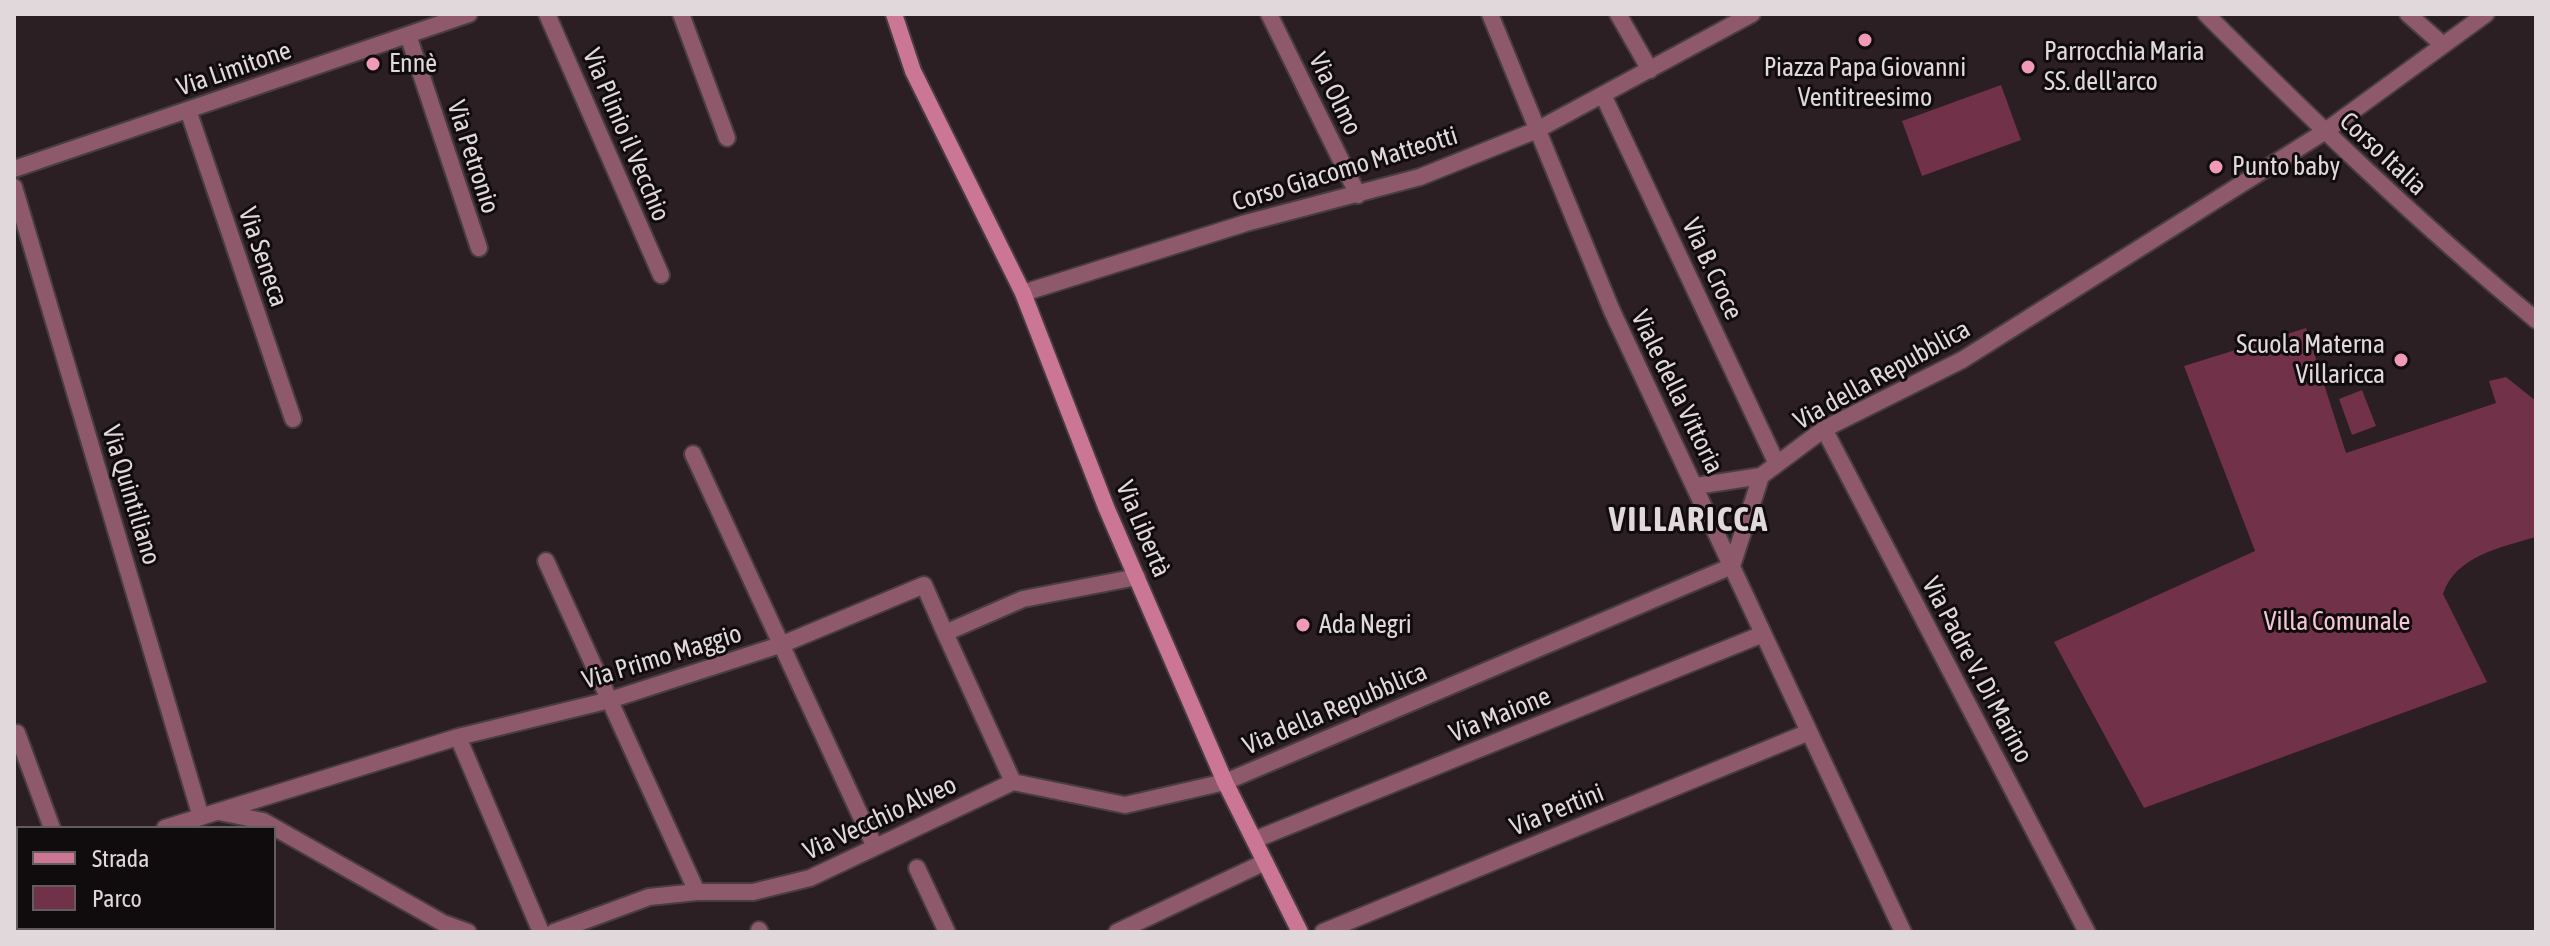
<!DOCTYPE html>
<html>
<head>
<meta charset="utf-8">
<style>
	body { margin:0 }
	#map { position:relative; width:2550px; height:946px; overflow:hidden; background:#2b1f23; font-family:"Asap Condensed",sans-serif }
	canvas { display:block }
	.frame { position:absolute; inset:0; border:16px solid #e0d8da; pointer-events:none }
	.legend { position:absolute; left:16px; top:826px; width:260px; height:104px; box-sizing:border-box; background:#100b0c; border:2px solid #635d5e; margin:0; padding:10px 14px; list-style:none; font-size:24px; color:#e0d8da }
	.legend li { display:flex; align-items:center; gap:16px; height:40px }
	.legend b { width:40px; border:2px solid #635d5e }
</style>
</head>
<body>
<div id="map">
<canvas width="2550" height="946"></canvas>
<div class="frame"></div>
<ul class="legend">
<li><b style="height:10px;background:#cb7694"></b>Strada</li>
<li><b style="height:22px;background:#703149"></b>Parco</li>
</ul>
</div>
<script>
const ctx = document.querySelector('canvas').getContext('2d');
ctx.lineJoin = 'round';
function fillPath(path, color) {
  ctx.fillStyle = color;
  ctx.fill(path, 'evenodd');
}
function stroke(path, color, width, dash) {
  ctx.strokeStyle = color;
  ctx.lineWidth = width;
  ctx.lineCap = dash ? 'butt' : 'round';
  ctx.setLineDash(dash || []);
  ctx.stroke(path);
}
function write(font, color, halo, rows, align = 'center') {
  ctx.font = font + ' "Asap Condensed",sans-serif';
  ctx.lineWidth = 6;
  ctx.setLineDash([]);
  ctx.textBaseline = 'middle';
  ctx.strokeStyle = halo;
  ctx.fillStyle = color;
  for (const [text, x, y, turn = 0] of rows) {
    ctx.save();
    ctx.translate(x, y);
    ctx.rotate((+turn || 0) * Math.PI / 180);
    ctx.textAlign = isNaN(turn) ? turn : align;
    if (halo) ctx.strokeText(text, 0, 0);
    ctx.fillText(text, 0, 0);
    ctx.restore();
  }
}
const green = new Path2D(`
	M2001 85 2021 140 1922 176 1902 121Z
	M2306 328 2346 453 2496 403 2489 381 2506 377 2536 401V537C2502 547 2455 556 2443 594L2487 682 2144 808 2054 642 2255 551 2184 366Z
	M2362 390 2376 426 2352 435 2339 399Z`);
const street = new Path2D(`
	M547 14 661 275
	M681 14 727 138
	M1269 14 1358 195
	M1490 14 1612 311 1903 932
	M1618 14 1650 70
	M2206 14C2312 120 2420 224 2536 320
	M2408 14 2443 45
	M408 35 479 248
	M1603 95 1777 464
	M188 110 293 419
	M14 169 469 14
	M14 187 201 817
	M1023 293 1246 223 1420 177 1537 130 1752 14
	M1824 429 2087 932
	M693 454 875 847
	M1696 486 1761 476
	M546 561 697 892
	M945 633 1013 782
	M17 733 52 828
	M458 737 541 932
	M219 812 263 821 443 923 468 932
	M165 828 458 737 610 700 783 644 924 585 945 633 1023 599 1137 577
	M1254 840 1763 634
	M917 868 947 932
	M14 875 18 874
	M759 930 760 932
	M554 932 649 897 697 892H753L810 878 1013 782 1125 805 1225 782 1732 566 1761 476 1824 429 1962 360 2324 132 2486 14
	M1117 932 1265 862
	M1323 932 1809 732`);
const secondary = new Path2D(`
	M894 14 913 71 1023 293 1106 507 1225 782 1300 932`);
const markers = [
	[1865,40,8,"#f09ab7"],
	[373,64,8,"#f09ab7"],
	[2028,67,8,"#f09ab7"],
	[2216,167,8,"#f09ab7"],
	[2401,360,8,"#f09ab7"],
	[1303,625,8,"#f09ab7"]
];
const poiNames = [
	["Parrocchia Maria",2044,52],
	["SS. dell'arco",2044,82],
	["Ennè",389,64],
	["Piazza Papa Giovanni",1865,68,"center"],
	["Ventitreesimo",1865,98,"center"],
	["Punto baby",2232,167],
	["Scuola Materna",2385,345,"right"],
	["Villaricca",2385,375,"right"],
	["Ada Negri",1319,625]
];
const streetNames = [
	["Via Limitone",234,69,-19],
	["Via Olmo",1335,94,64],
	["Via Plinio il Vecchio",626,135,67],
	["Corso Italia",2383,154,43],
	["Via Petronio",473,157,72],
	["Corso Giacomo Matteotti",1345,169,-17],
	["Via Seneca",263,257,71],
	["Via B. Croce",1712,269,65],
	["Via della Repubblica",1882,375,-29],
	["Viale della Vittoria",1677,392,64],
	["Via Quintiliano",131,495,73],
	["Via Libertà",1143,529,67],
	["Via Primo Maggio",662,657,-17],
	["Via Padre V. Di Marino",1977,670,62],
	["Via della Repubblica",1335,709,-23],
	["Via Maione",1500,715,-22],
	["Via Pertini",1557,810,-22],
	["Via Vecchio Alveo",880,818,-25]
];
const parkNames = [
	["Villa Comunale",2337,622]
];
const districtNames = [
	["VILLARICCA",1689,520]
];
fillPath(green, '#703149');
stroke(street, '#483d40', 20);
stroke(secondary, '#483d40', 20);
stroke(street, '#8e596b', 16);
stroke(secondary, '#cb7694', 16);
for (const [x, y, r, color] of markers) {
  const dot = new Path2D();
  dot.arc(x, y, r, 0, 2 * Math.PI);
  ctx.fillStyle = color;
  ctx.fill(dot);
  stroke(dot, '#100b0c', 3);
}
write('26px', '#e0d8da', '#100b0c', poiNames, 'left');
write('26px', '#e0d8da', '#100b0c', streetNames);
write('26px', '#f4c7d5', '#100b0c', parkNames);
ctx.letterSpacing = '2px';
write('bold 34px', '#e0d8da', '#100b0c', districtNames);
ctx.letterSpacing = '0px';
</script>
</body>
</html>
